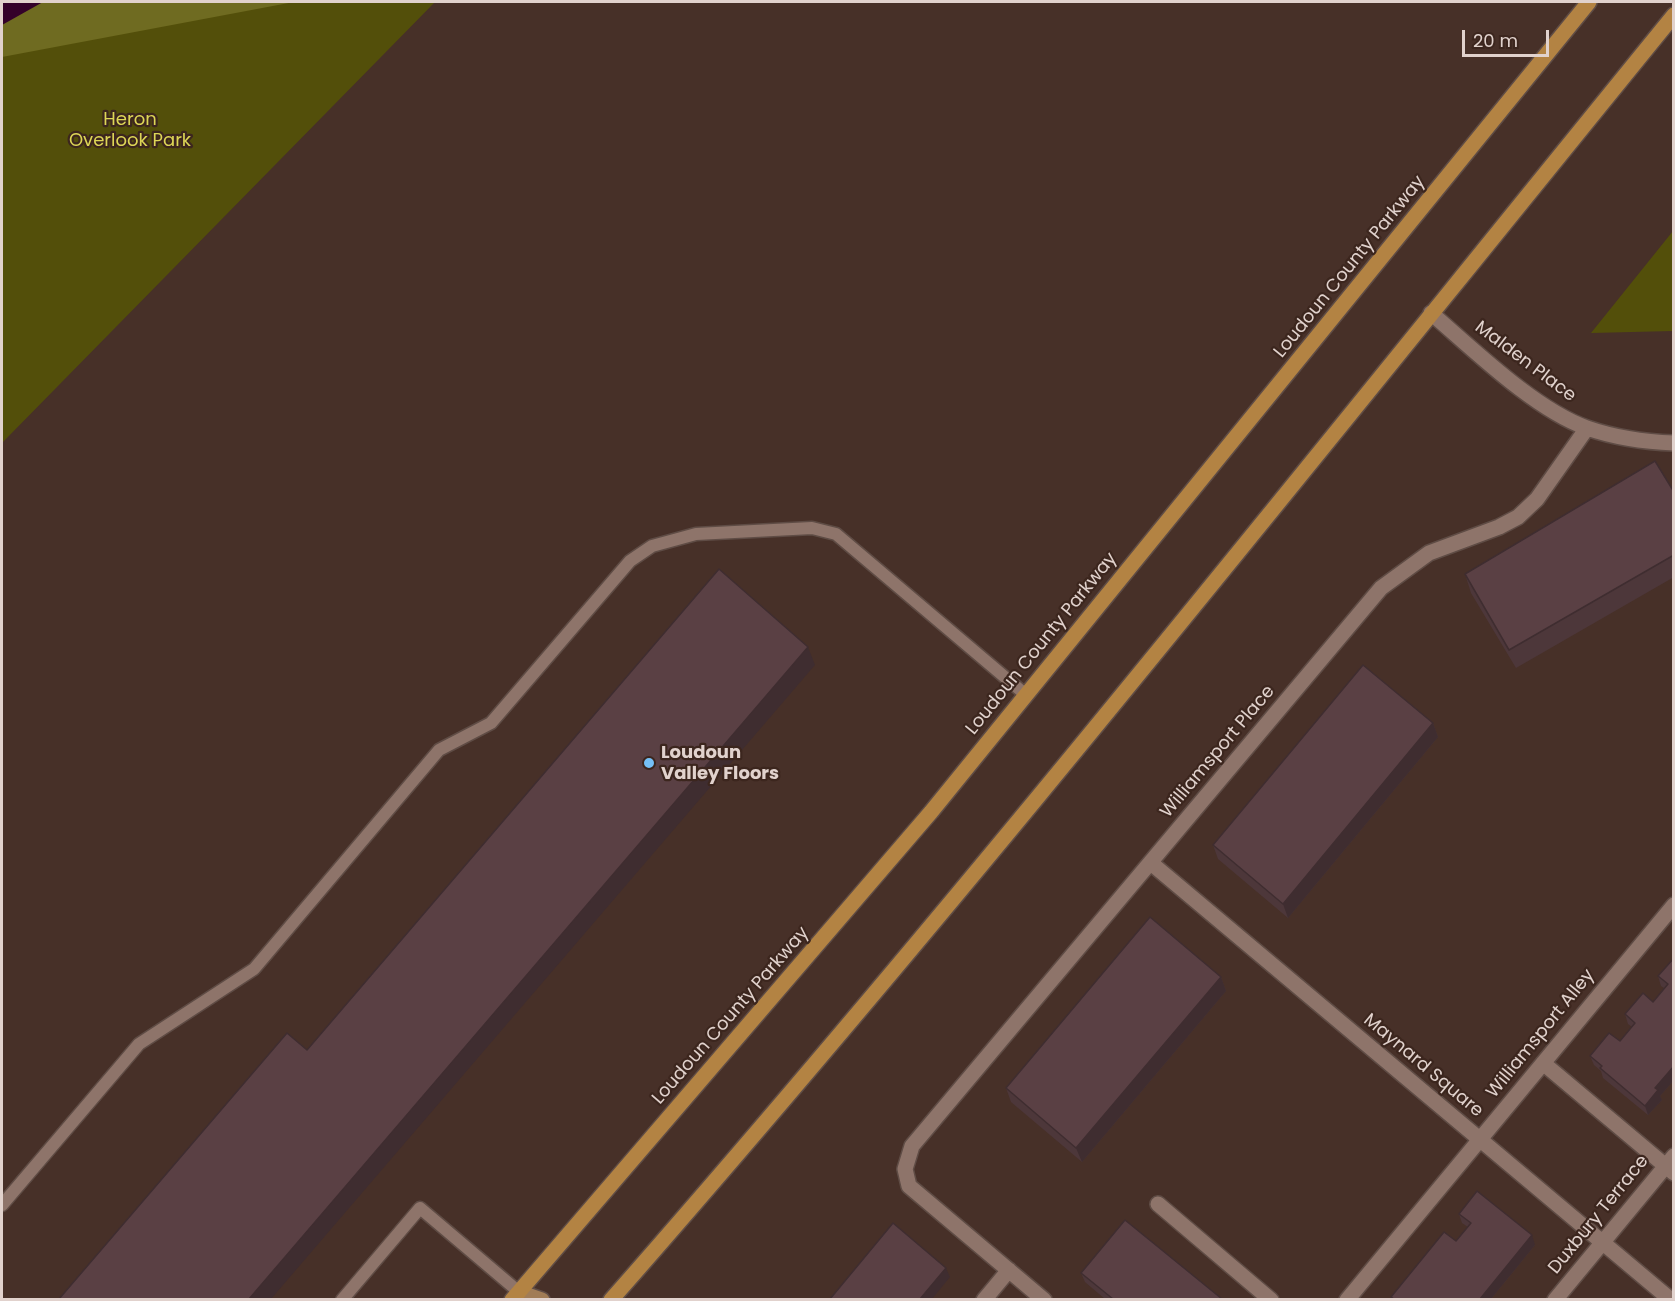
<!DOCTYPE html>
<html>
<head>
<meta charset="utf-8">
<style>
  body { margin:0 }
  #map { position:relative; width:1675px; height:1301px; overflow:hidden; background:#473028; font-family:Poppins,sans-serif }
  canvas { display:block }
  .frame { position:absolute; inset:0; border:3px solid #e1d2cd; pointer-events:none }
  .scale { position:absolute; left:1462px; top:30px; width:87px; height:27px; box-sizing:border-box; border:3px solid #e1d2cd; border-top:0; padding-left:8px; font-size:18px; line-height:21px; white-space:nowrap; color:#e1d2cd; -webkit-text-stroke:4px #3c261e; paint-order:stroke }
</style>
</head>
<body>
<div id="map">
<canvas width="1675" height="1301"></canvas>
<div class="frame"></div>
<div class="scale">20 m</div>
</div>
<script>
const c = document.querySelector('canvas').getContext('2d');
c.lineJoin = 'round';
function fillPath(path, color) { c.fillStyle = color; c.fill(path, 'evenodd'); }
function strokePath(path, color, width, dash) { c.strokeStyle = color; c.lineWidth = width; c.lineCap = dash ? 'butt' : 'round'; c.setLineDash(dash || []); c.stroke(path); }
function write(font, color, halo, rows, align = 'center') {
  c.font = font + ' Poppins,sans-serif'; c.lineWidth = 4.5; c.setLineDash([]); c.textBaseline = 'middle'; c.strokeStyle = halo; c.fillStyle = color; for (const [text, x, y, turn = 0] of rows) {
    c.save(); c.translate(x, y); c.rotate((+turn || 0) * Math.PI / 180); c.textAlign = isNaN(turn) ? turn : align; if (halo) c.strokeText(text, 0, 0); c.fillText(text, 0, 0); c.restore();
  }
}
fillPath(new Path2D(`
  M2,2H435L2,443Z
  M1673,231V331L1591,333Z`), '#534f0a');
fillPath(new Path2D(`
  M2,2H294L2,57Z`), '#6f6b21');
fillPath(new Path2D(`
  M2,2H43L2,25Z`), '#34012a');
const lane = new Path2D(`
  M2,1205L139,1044L254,969L439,750L491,723L630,561L652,546L696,534L812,528L836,534L1026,695
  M342,1300L420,1208L519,1292`);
const street = new Path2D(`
  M1431,313C1473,349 1534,409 1587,428C1613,437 1646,442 1674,443
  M1151,863L1671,1300
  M1543,1063L1674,1173
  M1158,1204L1271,1300
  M984,1300L1009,1270
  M1044,1300L909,1186L905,1169L912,1146L1381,588L1429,553L1499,527L1518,517L1537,499L1587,428
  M1347,1300L1674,905
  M1555,1300L1674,1156`);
const secondary = new Path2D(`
  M519,1292L542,1300`);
const primary = new Path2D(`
  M512,1300L931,812L1589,2
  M611,1300C978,882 1323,446 1674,15`);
strokePath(lane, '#5f4c45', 15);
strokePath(street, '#5f4c45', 18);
strokePath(secondary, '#5f4c45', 18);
strokePath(primary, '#5f4c45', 18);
strokePath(lane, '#8e746a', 12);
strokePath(street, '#8e746a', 15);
strokePath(secondary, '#a17c56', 15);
strokePath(primary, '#b38343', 15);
fillPath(new Path2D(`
  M1674,492V577L1516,668L1471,593L1465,574Z
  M1433,723L1438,737L1288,918L1218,859L1213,845Z
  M1674,958V1080L1660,1096L1662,1100L1648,1115L1603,1078L1601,1071L1594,1065L1590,1056L1620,1041L1632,1027L1628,1024L1625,1014L1653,1002L1664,988L1661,986L1658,976Z
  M1221,977L1226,991L1082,1162L1011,1102L1006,1088Z
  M1459,1214L1535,1245L1491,1299H1392L1391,1297L1456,1241L1468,1227L1462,1223Z
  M1081,1273L1222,1299H1105L1085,1282Z`), '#4d373a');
fillPath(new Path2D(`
  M808,647L815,665L271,1299H249Z
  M1433,723L1438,737L1288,918L1283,904Z
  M1221,977L1226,991L1082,1162L1076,1148Z
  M1674,1066V1080L1660,1096L1662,1100L1648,1115L1645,1106L1655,1088Z
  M1532,1235L1535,1245L1491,1299H1480Z
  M946,1268L950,1277L932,1299H920Z`), '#3f2d30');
const building = new Path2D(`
  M1655,461L1674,492V555L1509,650L1465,574Z
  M719,569L808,647L249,1299H59L287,1033L307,1050Z
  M1363,665L1433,723L1283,904L1213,845Z
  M1150,917L1221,977L1076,1148L1006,1088Z
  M1674,958V1066L1655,1088L1658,1090L1645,1106L1600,1068L1602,1066L1590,1056L1609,1033L1620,1041L1635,1023L1625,1014L1643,993L1653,1002L1668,984L1658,976Z
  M1477,1191L1532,1235L1480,1299H1394L1391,1297L1444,1232L1456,1241L1471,1223L1459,1214Z
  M1125,1220L1222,1299H1113L1081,1273Z
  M893,1223L946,1268L920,1299H830Z`);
fillPath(building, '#5a4044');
strokePath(building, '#3f2d30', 1.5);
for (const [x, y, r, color] of [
  [649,763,6,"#75c0f6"]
]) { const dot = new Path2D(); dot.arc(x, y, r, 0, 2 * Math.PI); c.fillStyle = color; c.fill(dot); strokePath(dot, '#3c261e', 2); }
write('18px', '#ddd656', '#3c261e', [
  ["Heron",130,120],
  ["Overlook Park",130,141]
]);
write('18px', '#e1d2cd', '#3c261e', [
  ["Loudoun County Parkway",1350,267,-51],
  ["Malden Place",1525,362,37],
  ["Loudoun County Parkway",1042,644,-51],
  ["Williamsport Place",1218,752,-50],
  ["Loudoun County Parkway",731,1016,-49],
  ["Williamsport Alley",1541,1034,-51],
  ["Maynard Square",1423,1066,40],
  ["Duxbury Terrace",1599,1215,-51]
]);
write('bold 18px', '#e1d2cd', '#3c261e', [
  ["Loudoun",661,753],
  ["Valley Floors",661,774]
], 'left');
</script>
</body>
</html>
